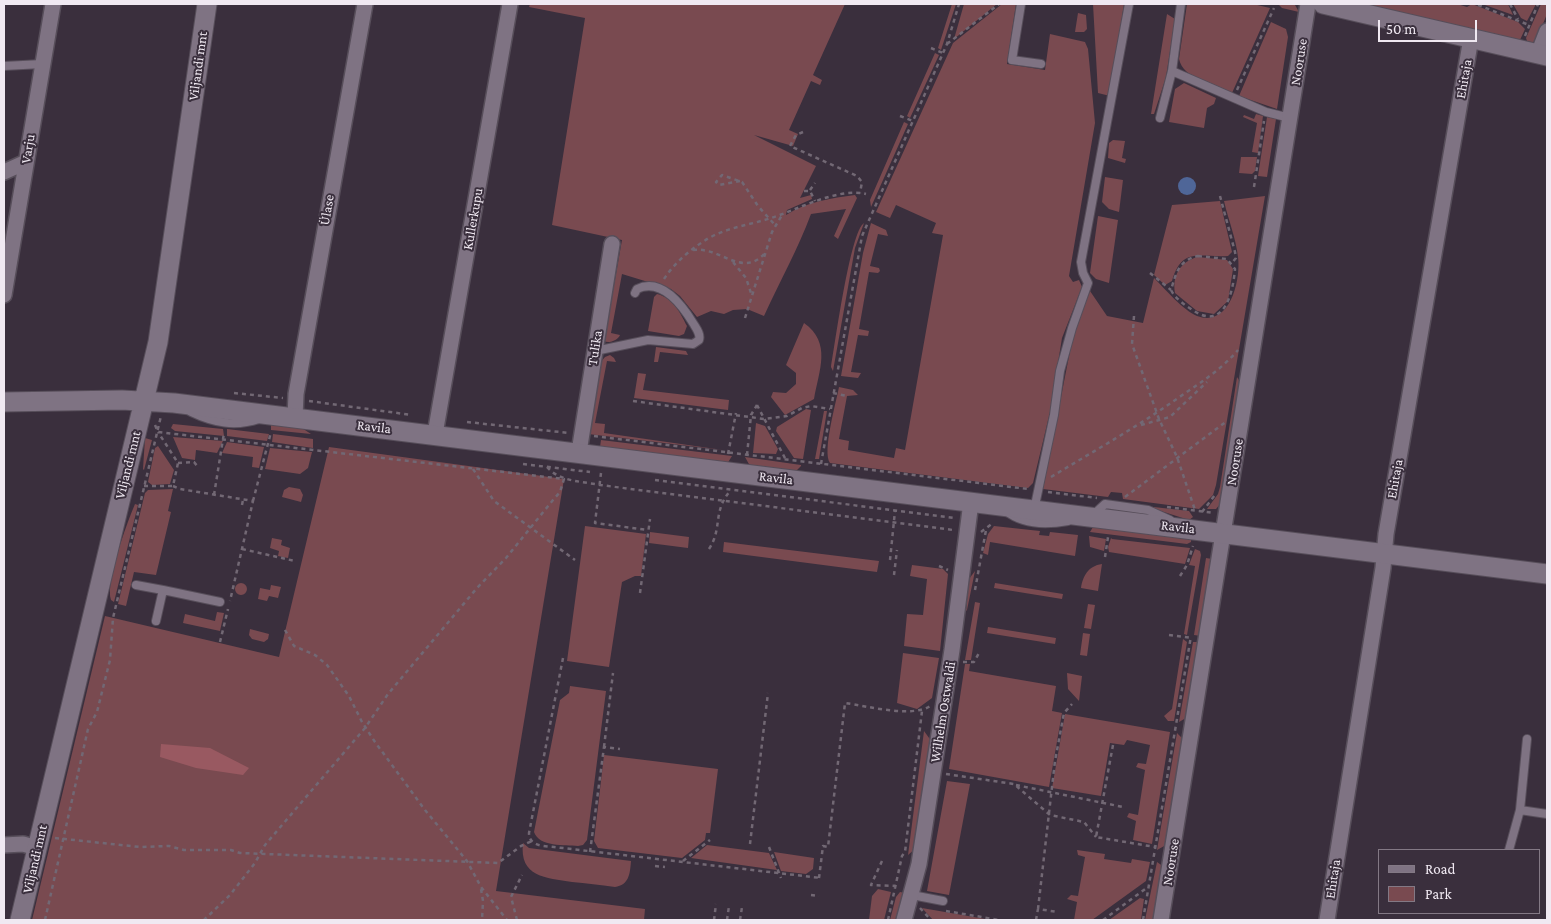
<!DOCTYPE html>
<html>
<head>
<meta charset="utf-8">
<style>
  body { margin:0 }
  #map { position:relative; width:1551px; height:924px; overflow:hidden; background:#3a2f3d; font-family:"Crimson Pro",serif }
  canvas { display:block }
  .frame { position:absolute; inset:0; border:5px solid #f0e9f2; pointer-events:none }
  .legend { position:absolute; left:1378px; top:849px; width:162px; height:65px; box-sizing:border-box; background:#3a2f3d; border:1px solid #837985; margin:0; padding:6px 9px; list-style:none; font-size:15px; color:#f0e9f2 }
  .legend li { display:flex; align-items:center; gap:10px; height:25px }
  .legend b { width:25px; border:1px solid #837985 }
  .scale { position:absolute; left:1378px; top:20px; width:99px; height:22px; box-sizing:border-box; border:2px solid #f0e9f2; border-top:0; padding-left:6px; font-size:15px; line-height:18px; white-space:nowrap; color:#f0e9f2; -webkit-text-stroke:4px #3a2f3d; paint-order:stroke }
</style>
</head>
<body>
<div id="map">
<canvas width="1551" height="924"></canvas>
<div class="frame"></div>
<ul class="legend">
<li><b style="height:6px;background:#7f7383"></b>Road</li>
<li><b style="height:14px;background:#794a50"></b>Park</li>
</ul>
<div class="scale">50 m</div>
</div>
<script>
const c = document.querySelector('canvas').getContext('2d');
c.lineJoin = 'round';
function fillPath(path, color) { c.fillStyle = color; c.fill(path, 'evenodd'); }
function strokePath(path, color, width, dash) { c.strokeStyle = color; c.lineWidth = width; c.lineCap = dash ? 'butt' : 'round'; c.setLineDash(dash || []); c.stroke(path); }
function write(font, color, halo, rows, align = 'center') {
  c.font = font + ' "Crimson Pro",serif'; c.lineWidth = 4; c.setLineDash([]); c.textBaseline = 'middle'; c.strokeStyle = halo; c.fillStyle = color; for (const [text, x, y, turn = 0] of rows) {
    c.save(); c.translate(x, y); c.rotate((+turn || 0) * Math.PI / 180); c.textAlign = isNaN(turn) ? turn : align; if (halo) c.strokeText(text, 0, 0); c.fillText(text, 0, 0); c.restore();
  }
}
fillPath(new Path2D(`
  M530,4H845L813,75L822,80L820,85L811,81L789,130L798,134L793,146L754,135L816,166L800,198L811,195L812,199L787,210L786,215C806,202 832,198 855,195L857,198L838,239L834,236L846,209L811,214C798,249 780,281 764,316L747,309L733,310L724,314L711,311L697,317L680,296L671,289L622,274L611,333L620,335C618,340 609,344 604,341L622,240L552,225L585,18L529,7Z
  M952,4H956L941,50L938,48Z
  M964,4H997L954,39Z
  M1002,4H1016L1007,64L1045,70L1050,34L1085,42L1088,49L1095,123L1069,276L1073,282L1079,280L1082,287L1062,338L1050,412L1033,483L1028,488L830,463C822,452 836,403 839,387L853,390L858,395L847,396L839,439L849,441L848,450L894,458L896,448L905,450L943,235L932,233L936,223L896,205L890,218L876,212L953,43Z
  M1093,4H1124L1110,96L1098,93Z
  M1187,4H1253L1270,8L1232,93C1216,86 1183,79 1179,59Z
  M1278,4L1295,5L1299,12L1282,8Z
  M1365,4H1457L1467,7L1472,4L1518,22L1525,29L1520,40Z
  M1487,4H1508L1513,15L1485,5Z
  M1513,4H1536L1527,21L1521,18Z
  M1541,4H1547V14L1536,41L1534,43L1527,41L1526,38Z
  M1078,13L1086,15L1087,29L1084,32H1075Z
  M1167,14L1175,19L1166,77L1154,114H1151Z
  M1271,22L1286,29L1288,37L1277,109L1239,96Z
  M935,53L939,55L910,118L907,116Z
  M1184,83L1216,98L1214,104L1207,108L1204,128L1169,122L1175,89Z
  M1256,114L1263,116L1258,153L1252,152L1257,123L1243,117L1244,115L1254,119Z
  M1267,117L1276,119L1267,177L1258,176Z
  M904,122L908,124L871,207L870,200Z
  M1113,140L1125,141L1122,158L1126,159L1125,163L1108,158L1109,143Z
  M1241,157H1257L1255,171L1252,174L1239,173Z
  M1105,177L1123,180L1119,212L1109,209L1102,202Z
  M1265,196L1216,485L1213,495L1199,509L1123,499L1122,493L1111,492L1108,497L1043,489L1071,346L1079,318L1090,291L1107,316L1143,323L1154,278C1164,288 1184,311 1197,316C1230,328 1241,280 1238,257C1236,238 1228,219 1224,201Z
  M1220,201L1232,252L1228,256C1200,258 1182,246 1172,281L1165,285L1154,275L1172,205Z
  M1098,216L1118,220L1109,283L1096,279L1090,273Z
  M864,223L855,248L833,371L831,367C835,345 850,232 864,223Z
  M871,223L886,230L888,236L878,234L870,266L879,268L880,271L878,273L869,272L859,329L869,331L868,336L858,335L851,372L861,373L858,378L841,376L863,253Z
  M1198,257L1227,260L1233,269L1228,301L1214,314L1197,311L1175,293C1172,275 1181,261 1198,257Z
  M657,294C673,298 680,312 687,326L684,334L679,336L648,331L654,297Z
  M804,323C832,343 819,370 814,399L785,415L771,397L773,392L786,393L796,384V373L786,365Z
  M656,347L686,351L688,355L660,352L658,362H654Z
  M610,355L614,358L616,362L607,361L595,423L605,424L604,433L723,450L588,434L600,363L605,357Z
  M638,373L646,374L643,390L729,400L728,410L634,398Z
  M1237,377L1240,382L1222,491V502L1216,509H1207L1218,494L1220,487Z
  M806,409L811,410L803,459L794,458L776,431L777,427Z
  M824,411H827L819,459H815Z
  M756,423L765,426L778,449L776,454L753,453Z
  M173,424L223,429L224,436L175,431L171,428Z
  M271,424L302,428L311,434L271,430Z
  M227,429L269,434L267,441L227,436Z
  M273,434L313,439V448L272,442Z
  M173,437L223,441L217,453L196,450L195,460L182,458Z
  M145,438L152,440L144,470L143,469Z
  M601,440L732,456L727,464L600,447Z
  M227,442L264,447L259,468L252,467L253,457L222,453Z
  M158,446L174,470L170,484L152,485L148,482L155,448Z
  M329,447L564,479L496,891L645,909L644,920H32L105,616L279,657Z
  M270,448L312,452L308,468L300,474L265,469Z
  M745,457L801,465V466L796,471L750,466Z
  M289,487L300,489L303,495L301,502L282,497L284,490Z
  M173,489L168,511L171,512L156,575L134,572L126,606L118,604L145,493L148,490Z
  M135,504L138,505L114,602L111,600C105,582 127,523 135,504Z
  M1145,506L1189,511L1193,517L1189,520Z
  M585,526L646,534L641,576H635L622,582L609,667L567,661Z
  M994,526L1040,531L1039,535L1049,536L1050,532L1078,535L1075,556L990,542L988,555L983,553L988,534Z
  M1093,527L1191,538V542L1187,544L1090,532Z
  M650,532L689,537L688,548L649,543Z
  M1089,536L1106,539L1104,551L1090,547Z
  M272,538L282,540L281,545L290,548L288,558L278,556L279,551L270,548Z
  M1111,538L1112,539L1190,548L1185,564L1109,552L1108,547Z
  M724,542L879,561L877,572L723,552Z
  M1195,549L1200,551L1201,555L1187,635L1184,634L1195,566L1189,565Z
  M1206,558L1212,559L1201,636L1194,635Z
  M1102,564L1098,591L1081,588C1083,576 1088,566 1102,564Z
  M912,565L943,569L948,574L940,651L904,646L907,614L923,615L927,579L910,576Z
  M975,571L967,610L966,611L969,579Z
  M995,583L1063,594L1062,599L994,588Z
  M235 589a6 6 0 1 1 12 0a6 6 0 1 1-12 0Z
  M271,585L281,587L278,598L269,596L267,601L258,599L260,588L270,590Z
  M975,602L980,603L971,660H965Z
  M1088,604L1095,605L1091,629L1084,628Z
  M217,612L224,613L220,631L183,623L185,614L215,621Z
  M988,627L1056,638L1055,644L987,633Z
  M250,629L269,634L268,639L264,642L252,639L249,635Z
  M1083,633L1090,634L1087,656L1080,655Z
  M1183,639L1187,642L1174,721H1168L1164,716L1172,709Z
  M1193,642H1199L1186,718L1179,722Z
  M903,653L939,658L932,698L917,709L897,703Z
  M965,664H970L969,671L1056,686L1052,711L1062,713L1049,787L949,769Z
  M1067,673L1082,676L1079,701L1068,689Z
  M570,686L606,691L587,840L583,845L578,846C565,845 539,847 534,832L560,700L569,693Z
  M1065,714L1170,732L1152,844L1133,840L1136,821L1127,817L1129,813L1138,815L1145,770L1136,767L1138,763L1146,764L1150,745L1127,740L1124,745L1110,743L1101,796L1052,788Z
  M924,731L932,742L915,849L908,855Z
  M1177,733L1183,739L1166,845L1157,850Z
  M604,755L718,769L710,833H706L705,840L682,858L598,848L594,841Z
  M947,781L970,784L949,895L927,891Z
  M523,843L529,848L631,861C630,874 629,885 615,887C600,885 586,883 572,882C546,878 519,877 523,843Z
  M707,845L769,853L777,870L691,858Z
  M1077,850L1105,854L1104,859L1131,863L1132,859L1150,862L1146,881L1092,920H1074L1077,902L1067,899L1071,895L1078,896L1085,857L1078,855Z
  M774,852L814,858L813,869L806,874L781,871Z
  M1157,862L1164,867L1156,920H1145Z
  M878,889L891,892L884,920H869L872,896Z
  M900,892L905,893L896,920H890L896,897Z
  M1140,898L1144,899L1141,920H1109Z
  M922,908L991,920H933Z`), '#794a50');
fillPath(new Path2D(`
  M161,744L210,748L249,768L243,775L196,768L160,757Z`), '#995961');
fillPath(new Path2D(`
  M1178 186a9 9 0 1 1 18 0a9 9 0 1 1-18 0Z`), '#4f6698');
const service = new Path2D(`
  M1021,4L1012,60L1041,64
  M4,66L42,64
  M1172,71L1266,112L1290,118
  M1160,118L1172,71L1181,4
  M595,351L648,340L693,344L699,340C701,334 696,328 693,323C682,305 662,277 637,289L635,293
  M191,412C214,423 235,427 259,419
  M1034,510L1054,415L1060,371L1072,328L1088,283L1083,273L1081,262L1129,4
  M1006,511C1023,525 1046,525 1068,521
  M1093,515L1105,504L1148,510L1170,520
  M136,585L163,590
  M156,621L163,590L220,602
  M1520,810L1547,814
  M1509,850L1520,810L1527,739
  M912,895L943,901`);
const minor = new Path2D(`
  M1538,54L1547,31
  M4,172L26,162
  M4,295L53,4
  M295,417L296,394L365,4
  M435,434L510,4
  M579,452L612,244
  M4,845L23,844L37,848
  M904,920L919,864L952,650L971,502
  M1161,920L1308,4
  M1327,920L1383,568L1386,534L1471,38`);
const tertiary = new Path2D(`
  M1323,4L1547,56
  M4,402L122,400L174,403L1547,574
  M20,920L158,342L207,4`);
strokePath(service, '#574e5a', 10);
strokePath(minor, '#574e5a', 18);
strokePath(tertiary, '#574e5a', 21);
strokePath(new Path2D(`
  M1510,4L1518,19
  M1478,5L1529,25
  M1525,36L1538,4
  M947,44L999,4
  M931,48L943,53
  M1237,90L1274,8
  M900,116L913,121
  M803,132L796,135L790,146L857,176L862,182L860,193
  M740,181L719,185L716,182L722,175L742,182L758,206L775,225
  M1254,187L1264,121
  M810,190L815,183
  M804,191H810L815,201
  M1220,196L1235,252L1236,258L1232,263
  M693,250C719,246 742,278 764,254
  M1198,256L1227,259L1235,269C1233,293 1224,333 1191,309C1183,304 1175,298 1171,290C1176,273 1179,260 1198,256Z
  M733,262L746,278L751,293
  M1150,273L1171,290
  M664,279C675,262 692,248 709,238C729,227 750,225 771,218C797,210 838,187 866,194
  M1134,316L1132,344L1159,419L1177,457L1195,510
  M745,318L772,232L782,215
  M234,393L283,398
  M833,393L847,396
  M309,401L412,415
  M633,401L764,419L787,416L802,408L811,406L830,409
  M757,405L786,460
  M467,422L569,433
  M155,425L158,432L564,479L560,492L553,500L506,558L477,588L388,694L365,728L265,845L255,863L230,895L204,920
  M1141,425L1170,417L1207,382
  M594,436L1028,489
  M728,454L736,413
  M747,455L751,415L757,405
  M178,463L194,462L198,467
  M523,464L590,472
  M821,464L862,236L947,44L959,4
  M547,467C560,482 581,481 600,485L953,530
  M473,469L494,501L575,560
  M601,473L595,523L648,530
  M1051,477C1094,451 1137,427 1178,398C1200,383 1221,370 1238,350
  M655,480L955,518
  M144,486H173L178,463L158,432
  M173,486L180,489L253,501L230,601
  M1048,492L1097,498
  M214,495L224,433
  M1125,497L1227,421
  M253,501L271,432
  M242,505L243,500
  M1167,507L1214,513
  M1202,512L1215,495
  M981,532L993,523
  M242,549L295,561
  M709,549C723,528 712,511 731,490
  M1105,557L1108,537
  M890,560L895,511
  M939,566L948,570
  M894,575L897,550
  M1180,576L1187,565L1193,546
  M975,590L986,530
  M640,593L650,519
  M285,630L294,646L315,655L327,665L349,696L362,722L375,742L425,810L467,861L481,887L507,920
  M1169,635L1192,638
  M220,642L228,609
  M563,658L529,833C529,846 543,846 554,847L821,878
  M963,662H974L979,653
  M1113,745L1096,837L1155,847
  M604,747L613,673
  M946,774L1014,784L1050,815L1084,822L1096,837
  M1016,785L1123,807
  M55,838L140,847L169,846L184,850H231L240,853L498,863L521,846L532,841
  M750,844L768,693
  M769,847L781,878
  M590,852L604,747L620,749
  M683,861L710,840
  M882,861L871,885L896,886
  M655,866L665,867
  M819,878L823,846L828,847L845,703C866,706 913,718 930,706
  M481,889L483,901L482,920
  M811,895L819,896
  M920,908L931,920
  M1038,909L1055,761L1064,713L1072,704
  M946,911L999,920
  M45,920L88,729L97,712L110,660L113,618L161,416
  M517,920L511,897L522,875
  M714,920L716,904
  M727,920L729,906
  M740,920L742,907
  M888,920L902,856L905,852L922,711
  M1036,920L1038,909L1058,912
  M1103,920L1148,887
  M1143,920L1191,636`), '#726874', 2.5, [4, 4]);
strokePath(service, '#7f7383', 8);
strokePath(minor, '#7f7383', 15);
strokePath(tertiary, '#7f7383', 19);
write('14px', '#f0e9f2', '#3a2f3d', [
  ["Nooruse",1299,62,-81],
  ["Viljandi mnt",198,66,-82],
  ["Ehitaja",1464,79,-80],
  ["Varju",28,149,-81],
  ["Ülase",327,210,-80],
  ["Kullerkupu",473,219,-80],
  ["Tulika",595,348,-81],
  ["Ravila",374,427,7],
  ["Nooruse",1235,462,-81],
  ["Viljandi mnt",128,465,-76],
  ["Ravila",776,478,7],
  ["Ehitaja",1395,479,-80],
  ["Ravila",1178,527,7],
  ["Wilhelm Ostwaldi",943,712,-81],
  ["Viljandi mnt",35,859,-77],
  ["Nooruse",1171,862,-81],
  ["Ehitaja",1333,879,-81]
]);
</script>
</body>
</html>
